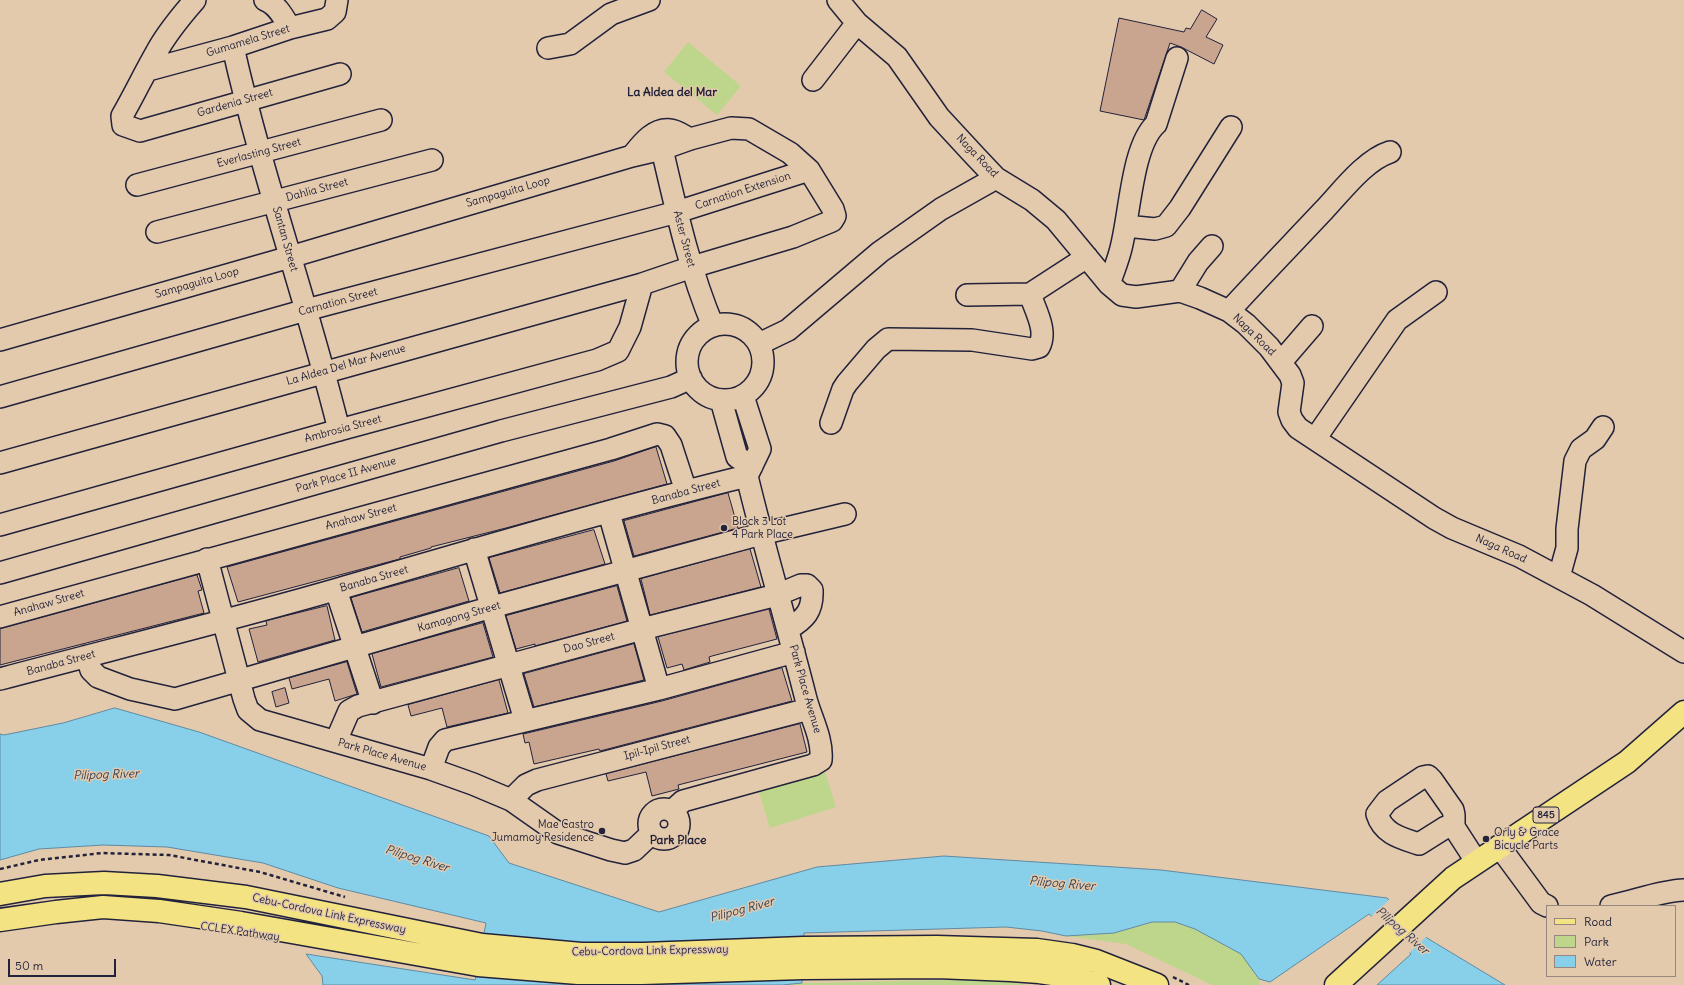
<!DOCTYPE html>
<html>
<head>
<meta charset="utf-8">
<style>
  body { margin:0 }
  #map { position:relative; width:1684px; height:985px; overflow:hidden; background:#e4caac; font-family:Delius,sans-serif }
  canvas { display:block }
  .legend { position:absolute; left:1546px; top:905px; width:130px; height:72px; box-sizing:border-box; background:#e4caac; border:1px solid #96877f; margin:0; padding:5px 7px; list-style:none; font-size:12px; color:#22223b }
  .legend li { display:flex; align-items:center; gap:8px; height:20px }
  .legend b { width:20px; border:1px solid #96877f }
  .scale { position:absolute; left:8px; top:959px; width:108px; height:18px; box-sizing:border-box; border:2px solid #22223b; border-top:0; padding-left:5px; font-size:12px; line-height:14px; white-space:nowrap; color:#22223b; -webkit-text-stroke:3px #e4caac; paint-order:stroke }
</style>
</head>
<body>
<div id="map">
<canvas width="1684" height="985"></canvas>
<ul class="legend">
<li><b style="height:5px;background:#f4e382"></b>Road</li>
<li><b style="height:11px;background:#bed68c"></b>Park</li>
<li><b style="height:11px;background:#88cfe9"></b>Water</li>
</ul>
<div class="scale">50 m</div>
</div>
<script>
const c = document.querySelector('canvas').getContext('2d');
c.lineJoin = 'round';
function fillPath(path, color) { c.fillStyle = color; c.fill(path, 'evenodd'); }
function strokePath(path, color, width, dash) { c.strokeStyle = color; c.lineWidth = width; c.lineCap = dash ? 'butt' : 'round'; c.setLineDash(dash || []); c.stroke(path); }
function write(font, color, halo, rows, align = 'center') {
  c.font = font + ' Delius,sans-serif'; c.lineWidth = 3; c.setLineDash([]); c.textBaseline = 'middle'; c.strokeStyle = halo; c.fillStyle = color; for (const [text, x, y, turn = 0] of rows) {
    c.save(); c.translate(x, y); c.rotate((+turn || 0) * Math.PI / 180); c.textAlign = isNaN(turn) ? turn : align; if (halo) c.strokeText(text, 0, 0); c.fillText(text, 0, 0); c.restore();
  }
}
fillPath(new Path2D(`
  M688,42L741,86L717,115L664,72Z
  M825,772L836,807L770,828L759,792Z
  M1152,922H1175L1195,929L1242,954L1259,979V985H1212L1126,944L1066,936L1114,933Z
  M992,979L1028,985H782L802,983Z`), '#bed68c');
const water = new Path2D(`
  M115,708L199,732L489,836L509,863L659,912L817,867L944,856L1161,870L1387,898L1427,938L1505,985H1377L1411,954L1369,914L1270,982L1259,979L1241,954L1195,929L1175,922H1152L1114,933L1066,936L1042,931L1006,927L804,933L802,983L782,985H323L322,976L306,954L475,980L486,923L338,888L263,863L167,847L103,845L39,849L0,860V734L4,735L63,723Z`);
fillPath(water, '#88cfe9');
strokePath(water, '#5f8aa3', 1);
fillPath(new Path2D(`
  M1390,899L1427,936L1408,954L1371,917Z`), '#e4caac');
const building = new Path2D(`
  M1202,10L1217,19L1206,37L1223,45L1214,64L1181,47L1170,43L1144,120L1100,111L1119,18L1184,32L1186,28L1190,29Z
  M656,447L667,484L506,528L431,547V548L400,557V559L392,561L238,602L227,567L614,461Z
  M728,493L738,528L634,556L624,521Z
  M594,530L605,564L500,593L489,558Z
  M750,549L761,587L650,615L641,579Z
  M459,568L469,601L362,632L351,598Z
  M197,575L202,590L198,591L204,613L0,665V629Z
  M617,586L627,621L535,646V644L516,649L506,616Z
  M327,606L335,640L258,662L249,629L267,625L266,621Z
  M769,609L777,639L712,656L709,657L710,662L684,670L682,664L667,668L658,637Z
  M483,623L493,657L381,687L372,654Z
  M634,644L644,680L534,707L524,674Z
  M347,662L357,694L335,701L329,679L292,689L289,678Z
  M782,668L792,701L600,751L599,749L534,764L529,742L525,743L523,734L662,701Z
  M499,680L508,713L447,727L442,708L411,716L408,705Z
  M285,688L289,703L276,707L272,692Z
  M800,724L807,752L678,785L679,789L652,796L646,772L608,781L606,774Z`);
fillPath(building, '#c9a48e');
strokePath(building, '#22223b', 1);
const minor = new Path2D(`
  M195,0C181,16 166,34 156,53C144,74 134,95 122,116L123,125L140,131L340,74
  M265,0C277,4 284,18 290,28
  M838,0L857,23L897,57L939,117L976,157L996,178L1032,200L1056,220L1109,284L1122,295L1136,297L1180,291L1200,298L1229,311L1246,324L1269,347L1290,375L1293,383L1289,412L1292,420L1298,428L1434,518L1452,528L1519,556L1592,595L1684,652
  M233,47C262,176 307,301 339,430
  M548,48L570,44L611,14L649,0
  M148,70L233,47L290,28L327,19L335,12L337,0
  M813,80L857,23
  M662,149C676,209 689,269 713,326
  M632,156C641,145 653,128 670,130C676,130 684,136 690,139
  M137,185L381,120
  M1126,226L1155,229L1166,226L1180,208L1231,127
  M157,232L432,160
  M1109,284C1113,273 1117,263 1120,252C1130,218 1131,147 1156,124L1177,58
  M1180,291L1198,262L1212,246
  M967,295L1030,294L1087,257
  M1229,311C1260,277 1292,244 1324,210C1342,191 1365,160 1390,152
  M687 362a38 38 0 1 1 76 0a38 38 0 1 1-76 0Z
  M0,340L290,257L632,156L662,149L690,139L731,128L749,129L790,153L809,170L833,209L835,216L832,221L793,237L692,267L642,284L0,463
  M759,344L788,330L880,252L941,209L996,178
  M1281,362L1312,326
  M0,397L306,310L677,212L809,170
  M721,400L737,457L752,466
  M831,423L843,389L847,383L876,349L888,339L972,340L1032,349L1039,347C1048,331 1035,310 1030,294
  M1315,439L1397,320L1436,292
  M609,513L659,689
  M0,525L339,430L597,360L618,351L630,327L642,284
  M474,549L525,720
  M207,559L244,699L248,710L260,720L431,769L473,784L511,800L558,833L611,850L625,853L634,850L652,833
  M0,573L501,431L671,387L691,378
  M1559,577L1567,548V529L1575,461L1581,449L1595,439L1603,427
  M336,590L373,703
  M0,617L611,449L657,434L665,436L671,445L686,491
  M87,656L91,670L98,677L130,689L175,699L492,607L761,534L845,514
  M0,679C113,649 227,621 338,589C474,550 610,509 747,476
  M336,741L349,711L358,706L642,629L777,595L801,585H807L812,590C813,611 805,619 788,629
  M431,769L439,747L445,740L659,689L794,652
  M511,800L526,785L537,780L809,709
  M649 824a15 15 0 1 1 30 0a15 15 0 1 1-30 0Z
  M672,811L683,801L813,765L821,760C823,739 811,718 806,699C787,624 765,551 747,476L760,449L743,396
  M1454,827V815L1453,810L1432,780L1428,776L1423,777L1387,801L1377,814C1383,834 1401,838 1419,844L1446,827H1454L1476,861
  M1499,846L1541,903L1547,906
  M1611,906C1636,901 1659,891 1684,890`);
const major = new Path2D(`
  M1336,985L1453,878L1627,762L1684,712`);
const highway = new Path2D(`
  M0,894L45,886L104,883L157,886L246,897L482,945L581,954H644L803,948L937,947L1037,950L1072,955L1096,961L1157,985
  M0,920L56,912L103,907L159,911L241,923L478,965L578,973H642L803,968L937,967L1011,970L1039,972L1072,977L1099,985`);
strokePath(minor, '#22223b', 24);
strokePath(major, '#22223b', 25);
strokePath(highway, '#22223b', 25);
strokePath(new Path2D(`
  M0,869L39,860L102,853L169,855L260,872L345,897
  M1173,977L1189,985`), '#22223b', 2.5, [4, 3]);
strokePath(minor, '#e4caac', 21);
strokePath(major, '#f4e382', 22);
strokePath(highway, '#f4e382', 22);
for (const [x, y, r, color] of [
  [724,528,4,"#22223b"],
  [602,831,4,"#22223b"],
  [1486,839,4,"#22223b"]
]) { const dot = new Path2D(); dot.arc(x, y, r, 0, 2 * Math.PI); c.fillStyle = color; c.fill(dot); strokePath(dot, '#e4caac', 1.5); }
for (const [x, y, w] of [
  [1546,815,26]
]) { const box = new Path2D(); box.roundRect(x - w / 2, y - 8, w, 16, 3); c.fillStyle = '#e4caac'; c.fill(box); strokePath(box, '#22223b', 1); }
write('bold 10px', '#22223b', null, [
  ["845",1546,815]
]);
write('11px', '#22223b', '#e4caac', [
  ["Gumamela Street",248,41,-17],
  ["Gardenia Street",235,103,-16],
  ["Everlasting Street",259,153,-15],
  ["Naga Road",977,156,46],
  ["Dahlia Street",317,190,-15],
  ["Carnation Extension",743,191,-18],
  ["Sampaguita Loop",508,192,-16],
  ["Santan Street",285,239,74],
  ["Aster Street",684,239,75],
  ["Sampaguita Loop",197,283,-16],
  ["Carnation Street",338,302,-15],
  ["Naga Road",1254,335,44],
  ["La Aldea Del Mar Avenue",346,365,-16],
  ["Ambrosia Street",343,429,-15],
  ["Park Place II Avenue",346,475,-16],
  ["Banaba Street",686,492,-15],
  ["Anahaw Street",361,517,-15],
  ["Naga Road",1501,549,24],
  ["Banaba Street",374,579,-16],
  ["Anahaw Street",49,603,-16],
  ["Kamagong Street",459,617,-16],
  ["Dao Street",589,643,-15],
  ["Banaba Street",61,663,-15],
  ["Park Place Avenue",805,689,74],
  ["Ipil-Ipil Street",657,748,-15],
  ["Park Place Avenue",382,755,16],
  ["Cebu-Cordova Link Expressway",329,914,12],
  ["CCLEX Pathway",240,932,8],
  ["Cebu-Cordova Link Expressway",650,951,-1]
]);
write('11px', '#22223b', '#e4caac', [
  ["Block 3 Lot",732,522],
  ["4 Park Place",732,535],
  ["Mae Castro",594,825,"right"],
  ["Jumamoy Residence",594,838,"right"],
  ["Orly & Grace",1494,833],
  ["Bicycle Parts",1494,846]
], 'left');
write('bold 12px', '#22223b', '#e4caac', [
  ["La Aldea del Mar",672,93],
  ["Park Place",678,841]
]);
write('italic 12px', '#313c55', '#e4caac', [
  ["Pilipog River",106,775,-2],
  ["Pilipog River",417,859,17],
  ["Pilipog River",1062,884,5],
  ["Pilipog River",742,910,-15],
  ["Pilipog River",1402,931,41]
]);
</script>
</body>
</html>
